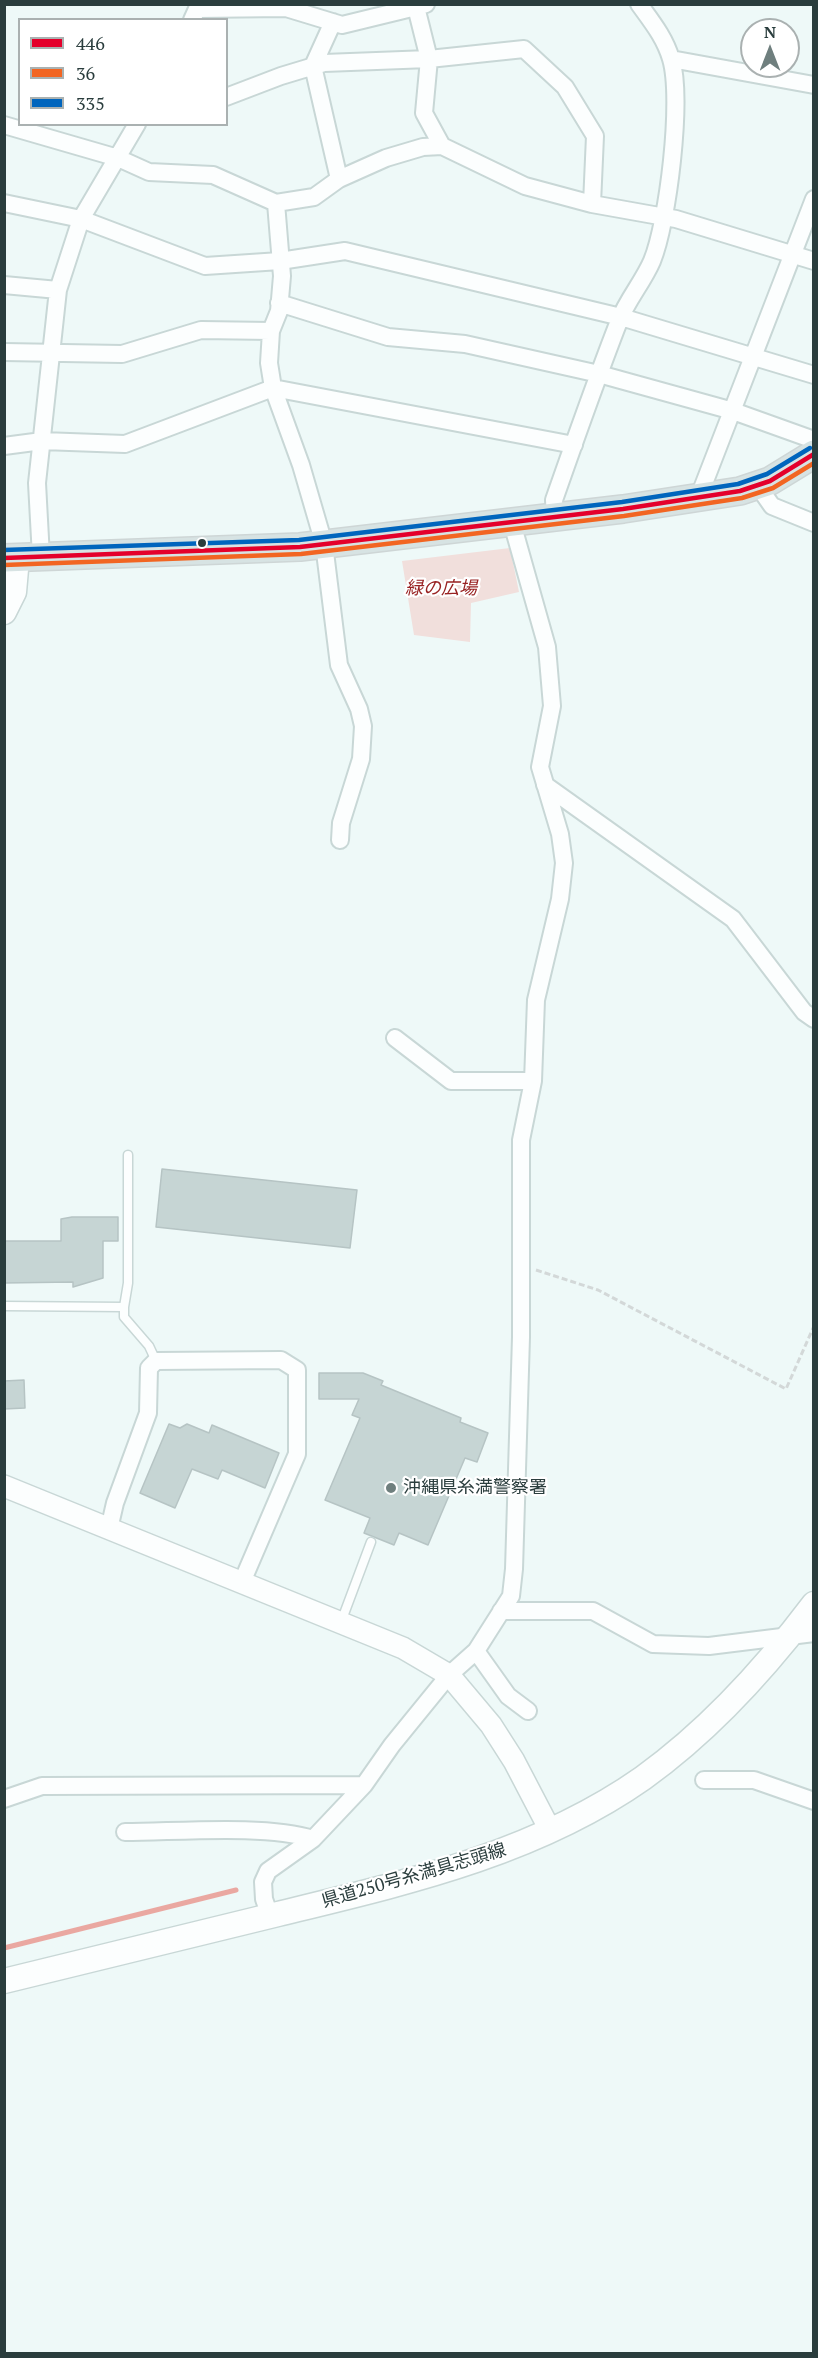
<!DOCTYPE html>
<html>
<head>
<meta charset="utf-8">
<style>
  body { margin:0 }
  #map { position:relative; width:818px; height:2358px; overflow:hidden; background:#eef9f8; font-family:"PT Serif",serif }
  canvas { display:block }
  .frame { position:absolute; inset:0; border:6px solid #2a3d3d; pointer-events:none }
  .legend { position:absolute; left:18px; top:18px; width:210px; height:108px; box-sizing:border-box; background:#fff; border:2px solid #aab1b1; margin:0; padding:8px 10px; list-style:none; font-size:18px; color:#2a3d3d }
  .legend li { display:flex; align-items:center; gap:12px; height:30px }
  .legend b { width:30px; border:2px solid #aab1b1 }
  .north { position:absolute; left:740px; top:18px; width:60px; height:60px; box-sizing:border-box; background:#fff; border:2px solid #aab1b1; border-radius:50%; rotate:0deg; font-size:16px; font-weight:700; line-height:24px; text-align:center; color:#2a3d3d }
  .north::after { content:''; display:block; margin:auto; width:21px; height:27px; background:#6f7f7e; clip-path:polygon(50% 0,100% 100%,50% 72%,0 100%) }
</style>
</head>
<body>
<div id="map">
<canvas width="818" height="2358"></canvas>
<div class="frame"></div>
<ul class="legend">
<li><b style="height:8px;background:#e4002b"></b>446</li>
<li><b style="height:8px;background:#f26522"></b>36</li>
<li><b style="height:8px;background:#0065bd"></b>335</li>
</ul>
<div class="north">N</div>
</div>
<script>
const c = document.querySelector('canvas').getContext('2d');
c.lineJoin = 'round';
function fillPath(path, color) { c.fillStyle = color; c.fill(path, 'evenodd'); }
function strokePath(path, color, width, dash) { c.strokeStyle = color; c.lineWidth = width; c.lineCap = dash ? 'butt' : 'round'; c.setLineDash(dash || []); c.stroke(path); }
function write(font, color, halo, rows, align = 'center') {
  c.font = font + ' "PT Serif","Noto Sans JP",serif'; c.lineWidth = 4.5; c.setLineDash([]); c.textBaseline = 'middle'; c.strokeStyle = halo; c.fillStyle = color; for (const [text, x, y, turn = 0] of rows) {
    c.save(); c.translate(x, y); c.rotate((+turn || 0) * Math.PI / 180); c.textAlign = isNaN(turn) ? turn : align; if (halo) c.strokeText(text, 0, 0); c.fillText(text, 0, 0); c.restore();
  }
}
fillPath(new Path2D(`
  M510,548L519,592L471,603L470,642L414,635L402,561Z`), '#f1dfdc');
strokePath(new Path2D(`
  M4,1948L236,1890`), '#eaa8a1', 5);
const building = new Path2D(`
  M162,1169L357,1190L350,1248L156,1227Z
  M72,1217H118V1241H103V1278L73,1287V1282L4,1283V1241H61V1219Z
  M319,1373H363L383,1381L381,1385L461,1418L460,1422L488,1433L477,1462L465,1458L428,1545L399,1533L394,1545L364,1533L370,1518L325,1500L360,1418L352,1415L359,1399H319Z
  M24,1380L25,1408L4,1409V1381Z
  M169,1424L180,1428L187,1424L209,1433L212,1425L279,1453L265,1488L222,1470L218,1479L192,1469L175,1508L140,1493Z`);
fillPath(building, '#c6d5d4');
strokePath(building, '#b6c4c4', 1.5);
const service = new Path2D(`
  M4,1306L124,1307V1317L149,1346L156,1361
  M124,1307L128,1283V1155
  M341,1622L371,1542`);
const minor = new Path2D(`
  M192,20L197,9L286,8L342,25L416,7
  M333,22L313,66L339,179
  M671,59L814,85
  M226,97L281,76L324,63L429,59L416,7L426,4
  M4,125L118,158L149,172L213,175L276,203
  M442,146L424,113L429,59L524,49L565,87L595,136L592,204
  M4,203L81,219L205,266L280,261L345,251L621,317L814,375
  M4,285L58,290
  M279,303L388,337L465,344L599,374L733,411L814,440
  M4,352L122,354L201,330L271,331
  M4,446L42,441L125,444L273,388L574,445
  M758,486L772,506L814,523
  M698,499L814,199
  M555,518L554,500C575,440 596,380 619,321C627,300 643,282 652,261C668,222 683,99 671,59C665,38 652,22 639,4
  M41,557L37,483L58,290L81,219L137,124
  M545,785L733,919L804,1012L814,1019
  M340,840L341,823L361,759L363,726L359,709L339,665L324,544L301,465L273,388L269,363L271,331L279,311L282,276L276,203L314,197L339,179L386,158L423,147L442,146L525,186L592,204L676,219L814,261
  M395,1038L451,1081H533
  M109,1529L115,1503L148,1413L149,1368L156,1361L281,1360L297,1370V1454L242,1582
  M501,1611H593L653,1644L709,1646L814,1633
  M476,1651L508,1696L528,1711
  M704,1780H754L814,1801
  M4,1799L42,1786L364,1785
  M125,1832C176,1832 266,1824 313,1839
  M270,1916L264,1899L263,1882L268,1871L313,1839L364,1785L392,1745L449,1675L476,1651L511,1596L514,1569L521,1337V1140L533,1081L536,1000L560,899L564,863L560,834L540,767L552,706L547,647L512,523`);
const tertiary = new Path2D(`
  M4,1486L403,1648L449,1675L491,1725L514,1761L550,1830`);
const secondary = new Path2D(`
  M4,612L14,592L17,558
  M4,1981C96,1959 187,1936 278,1914C405,1883 535,1854 643,1778C710,1730 765,1669 814,1604`);
const primary = new Path2D(`
  M4,558L300,547L623,509L740,491L770,481L814,454`);
strokePath(service, '#c8d7d6', 11);
strokePath(minor, '#c8d7d6', 20);
strokePath(tertiary, '#c8d7d6', 24);
strokePath(secondary, '#c8d7d6', 27);
strokePath(primary, '#ced6d6', 30);
strokePath(new Path2D(`
  M536,1270L598,1290L786,1389L814,1326`), '#d3d8d8', 3, [6, 3]);
strokePath(service, '#fcfefe', 8);
strokePath(minor, '#fcfefe', 16);
strokePath(tertiary, '#fcfefe', 21);
strokePath(secondary, '#fcfefe', 24);
strokePath(primary, '#d7e3e3', 27);
strokePath(new Path2D(`
  M4,558L300,547L623,509L740,491L770,481L814,454`), '#e4002b', 4.5);
strokePath(new Path2D(`
  M4,565L301,554L624,516L742,498L773,488L814,463`), '#f26522', 4.5);
strokePath(new Path2D(`
  M4,550L299,540L622,502L738,484L767,474L810,448`), '#0065bd', 4.5);
for (const [x, y, r, color] of [
  [202,543,5,"#2a3d3d"],
  [391,1488,6,"#6f7f7e"]
]) { const dot = new Path2D(); dot.arc(x, y, r, 0, 2 * Math.PI); c.fillStyle = color; c.fill(dot); strokePath(dot, '#fff', 2); }
write('italic 18px', '#982121', '#fff', [
  ["緑の広場",441,589]
]);
write('18px', '#2a3d3d', '#fff', [
  ["沖縄県糸満警察署",403,1488]
], 'left');
write('18px', '#2a3d3d', '#fff', [
  ["県道250号糸満具志頭線",414,1876,-16]
]);
</script>
</body>
</html>
